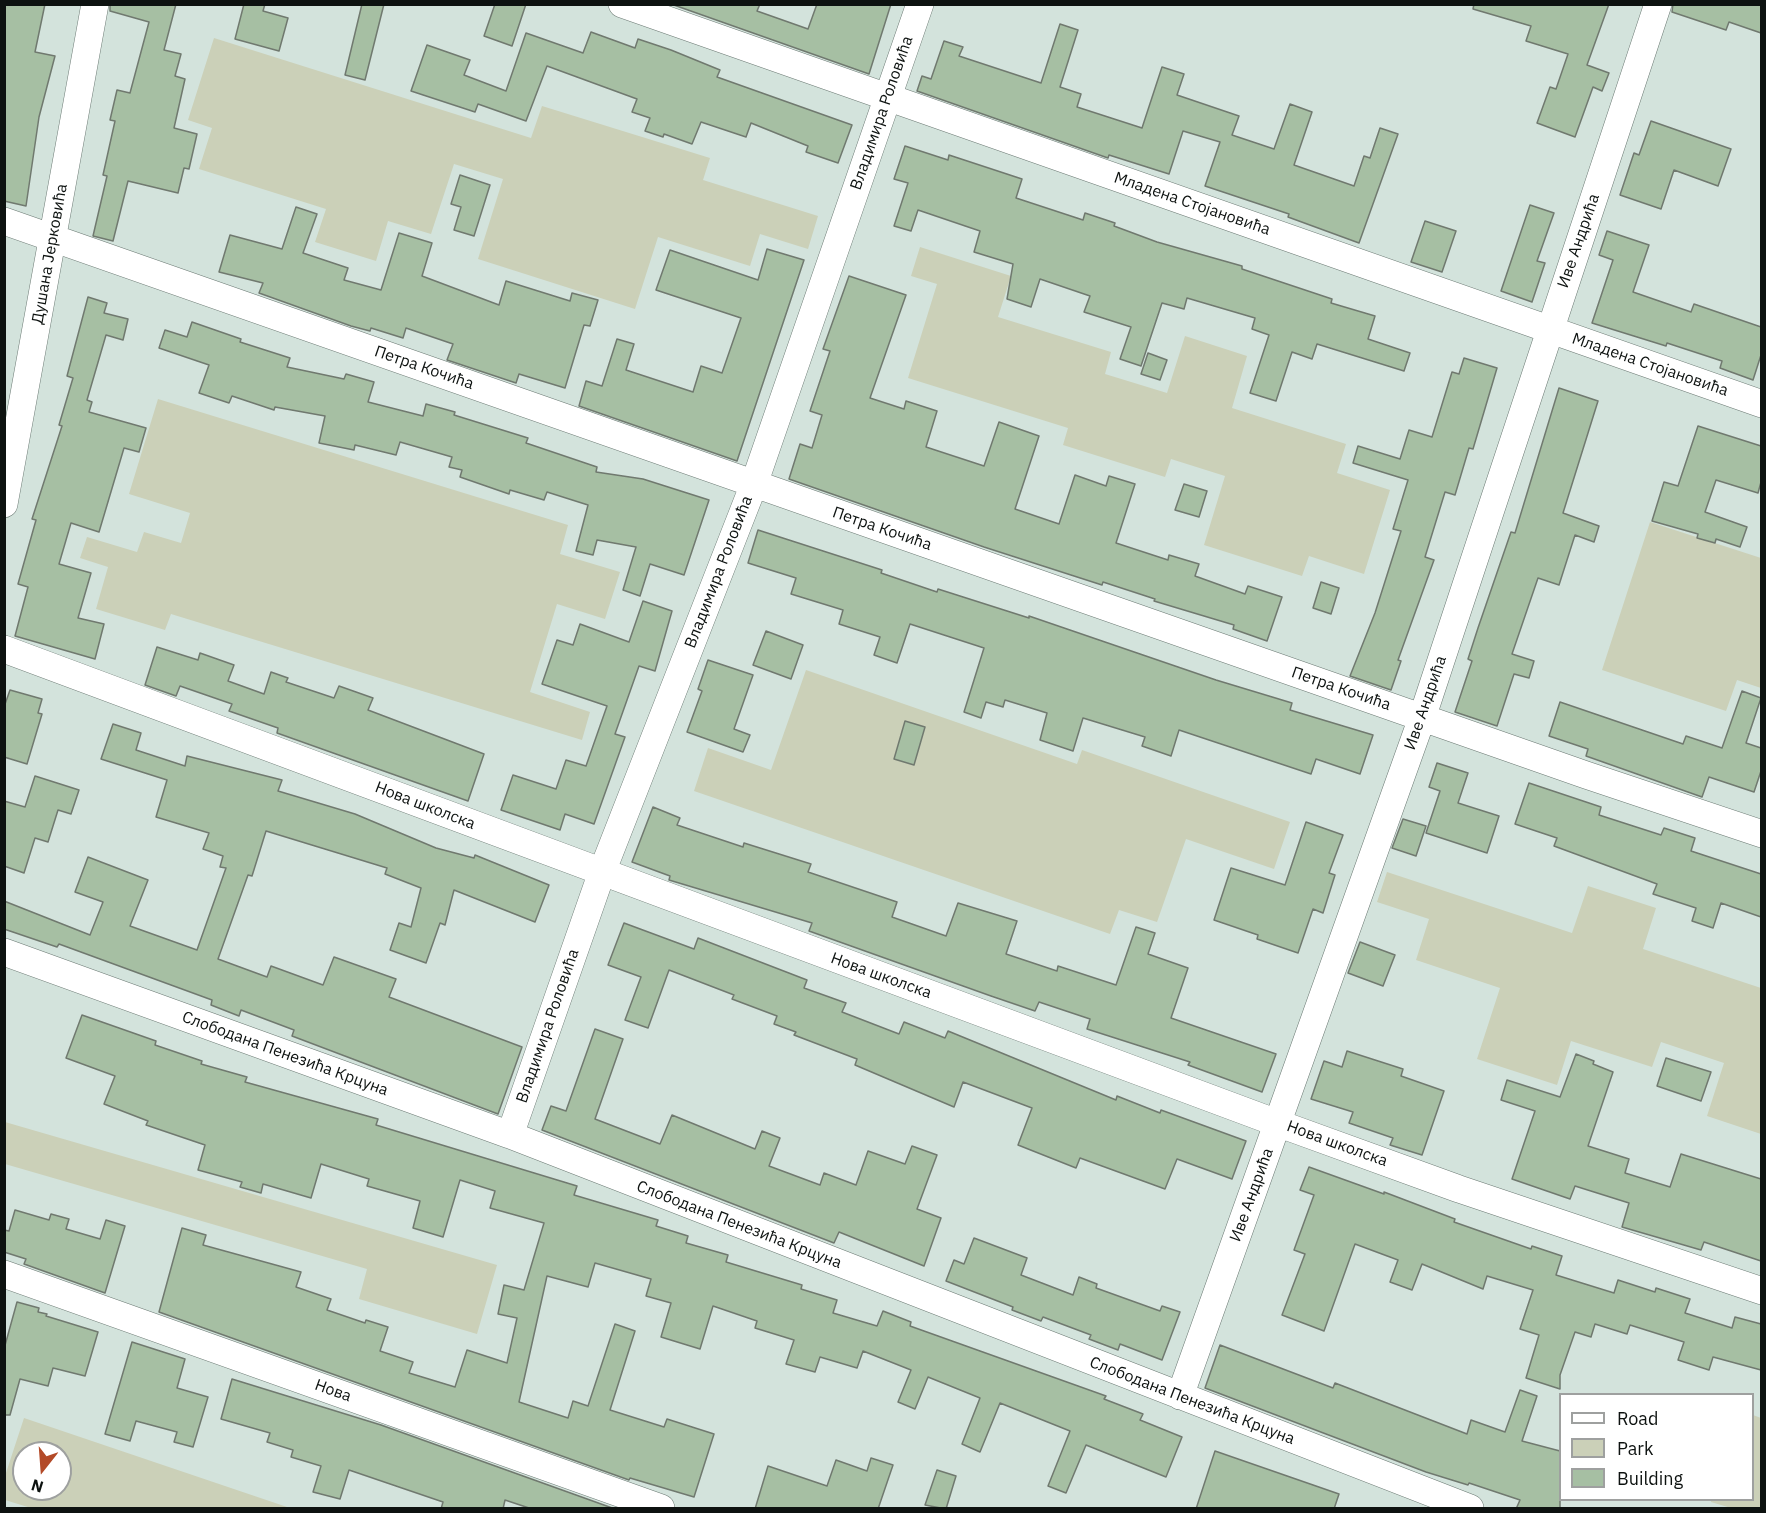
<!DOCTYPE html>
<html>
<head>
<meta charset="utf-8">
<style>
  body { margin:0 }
  #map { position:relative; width:1766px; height:1513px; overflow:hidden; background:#d3e3dc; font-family:"IBM Plex Sans",sans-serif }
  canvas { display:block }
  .frame { position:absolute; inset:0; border:6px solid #0d1210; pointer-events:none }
  .legend { position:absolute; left:1559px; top:1393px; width:195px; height:108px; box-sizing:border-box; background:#fff; border:2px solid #9ea09f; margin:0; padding:8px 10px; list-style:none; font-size:18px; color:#0d1210 }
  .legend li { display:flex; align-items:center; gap:12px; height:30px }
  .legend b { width:30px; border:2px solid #9ea09f }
  .north { position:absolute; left:12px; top:1441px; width:60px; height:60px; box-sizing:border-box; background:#fff; border:2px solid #9ea09f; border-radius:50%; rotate:197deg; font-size:16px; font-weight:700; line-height:24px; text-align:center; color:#0d1210 }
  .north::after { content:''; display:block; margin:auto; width:21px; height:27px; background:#b34a28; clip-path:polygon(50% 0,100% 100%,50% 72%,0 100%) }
</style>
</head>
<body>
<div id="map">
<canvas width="1766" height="1513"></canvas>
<div class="frame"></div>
<ul class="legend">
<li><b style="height:8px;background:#fff"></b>Road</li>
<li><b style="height:16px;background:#cbd0b8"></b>Park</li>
<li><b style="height:16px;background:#a6bfa3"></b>Building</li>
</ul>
<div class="north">N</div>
</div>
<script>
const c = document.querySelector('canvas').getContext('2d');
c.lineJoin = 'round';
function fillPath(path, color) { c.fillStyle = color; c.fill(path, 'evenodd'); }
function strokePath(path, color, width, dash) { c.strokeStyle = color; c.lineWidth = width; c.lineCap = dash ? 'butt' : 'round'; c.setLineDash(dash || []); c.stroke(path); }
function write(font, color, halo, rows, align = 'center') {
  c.font = font + ' "IBM Plex Sans",sans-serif'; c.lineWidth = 6; c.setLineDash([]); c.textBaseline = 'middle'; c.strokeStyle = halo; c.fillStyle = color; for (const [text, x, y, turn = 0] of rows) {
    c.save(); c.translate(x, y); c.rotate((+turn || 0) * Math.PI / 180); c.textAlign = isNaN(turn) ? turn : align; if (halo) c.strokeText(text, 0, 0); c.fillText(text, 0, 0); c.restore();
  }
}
fillPath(new Path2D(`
  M214,38L531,138L542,106L710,158L703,180L818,216L808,249L760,234L750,266L658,237L635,309L478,259L503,179L454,164L431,234L388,221L376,261L315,242L326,209L199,169L212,128L188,120Z
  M920,247L1011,276L998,317L1111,352L1105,374L1167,393L1185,336L1247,356L1232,408L1346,444L1337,473L1390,490L1364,574L1309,556L1302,576L1204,545L1225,476L1171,459L1165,477L1063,445L1068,428L908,378L937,284L911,276Z
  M158,399L568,525L560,554L620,572L605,619L557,604L530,692L590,712L582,740L171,614L165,630L96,609L108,567L80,558L87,537L137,552L144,532L181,543L190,513L129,494Z
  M1650,522L1761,558V688L1737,680L1726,711L1602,670Z
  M806,670L1077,764L1082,750L1290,822L1274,869L1186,839L1157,922L1119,910L1110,934L694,791L708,748L771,770Z
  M1387,872L1572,933L1588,886L1656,908L1643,949L1761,988V1134L1707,1116L1724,1063L1661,1042L1652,1067L1571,1041L1557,1085L1477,1059L1500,988L1416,960L1429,919L1377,902Z
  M5,1122L497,1265L477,1334L359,1299L367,1269L5,1164Z
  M1753,1415L1761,1418V1508H1731L1711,1502V1500H1752Z
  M24,1418L290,1508H31L5,1500V1476ZM24,1453H60V1489H24Z`), '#cbd0b8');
const building = new Path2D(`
  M4,4H45L35,52L55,56L39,117L26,206L4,201Z
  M110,4H176L164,50L181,54L175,76L185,79L174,128L197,134L189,169L184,168L178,193L128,181L113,241L93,236L107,176L103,175L115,121L110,120L117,90L130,93L149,22L110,11Z
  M244,4H265L263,11L288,18L279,51L235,39Z
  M362,4H384L365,80L345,75Z
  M495,4H526L512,46L484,36Z
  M671,4H760L757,11L808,29L817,4H891L869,74Z
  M1474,4H1609L1587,65L1609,73L1602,91L1593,87L1575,137L1537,123L1550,87L1556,89L1568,54L1526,41L1531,26L1473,9Z
  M1673,4H1761V33L1729,22L1726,30L1672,12Z
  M1060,24L1078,30L1060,87L1081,94L1077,107L1142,128L1162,67L1184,74L1177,95L1239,116L1232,135L1274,149L1290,104L1312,112L1294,165L1354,186L1364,156L1370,158L1380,128L1398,134L1359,243L1288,217L1289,214L1205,186L1220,142L1183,131L1169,174L1109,155L1108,158L917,91L922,76L931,79L944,41L963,47L959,56L1041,83Z
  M591,32L635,48L638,39L671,50L720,70L717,77L852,125L838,163L806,152L808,146L751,123L746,137L701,122L692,144L664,134L663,137L645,131L650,118L632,112L637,99L547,66L526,121L478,104L475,112L411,91L427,45L470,60L464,75L506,91L526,33L583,53Z
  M1651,121L1731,149L1718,186L1674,170L1661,209L1620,195L1634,153L1639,155Z
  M905,146L948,160L949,155L1022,179L1016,198L1083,220L1085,213L1115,223L1114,226L1157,242L1242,266V269L1332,299L1331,303L1375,316L1368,339L1410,353L1404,371L1317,344L1312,359L1292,352L1276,401L1250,393L1269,335L1252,329L1255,318L1187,298L1184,309L1162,303L1141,366L1120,359L1131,327L1084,312L1090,296L1040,279L1031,307L1007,299L1013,264L974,252L980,231L918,210L911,231L894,226L908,183L894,179Z
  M460,175L490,185L474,236L454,230L461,207L451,204Z
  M1530,205L1554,213L1537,261L1545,263L1532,302L1501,291Z
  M296,207L317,214L303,253L348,268L344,280L381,290L399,233L432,243L422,276L499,305L506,281L570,301L572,293L598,300L590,326L584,325L565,388L519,374L516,383L447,360L453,344L406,328L403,338L371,328L370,331L351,326L259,293L263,283L219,272L230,235L282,249Z
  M1425,221L1456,231L1442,272L1411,262Z
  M1607,231L1649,245L1633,292L1691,312L1694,304L1761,327V355L1753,380L1720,368L1722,361L1667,343L1666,346L1592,323L1613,260L1599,255Z
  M767,249L804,260L737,461L579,406L586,381L602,386L617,339L634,344L626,370L693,392L701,366L722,373L741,318L656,290L670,250L758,280Z
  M849,276L906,295L870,398L904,409L906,401L937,411L926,447L984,466L999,422L1039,436L1015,509L1059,524L1075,475L1106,486L1109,476L1135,484L1116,543L1168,560L1169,555L1199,564L1195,576L1245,594L1248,586L1282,597L1267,641L1233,629L1234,625L1154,601L1155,599L1103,582L1102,585L984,547L789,479L800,444L812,448L822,415L810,411L830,351L823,349Z
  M88,297L107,303L104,313L128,319L123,340L106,335L87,400L92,402L89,412L146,428L139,452L124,448L99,532L71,523L59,564L91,573L78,618L104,624L95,659L15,636L28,587L18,584L36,520L32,519L62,426L59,425L73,378L67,376Z
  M192,322L241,339L240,342L290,358L287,367L344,379L346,374L374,382L368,402L423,416L426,404L455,412L454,415L528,438L526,443L597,467L596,472L643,479L709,500L684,575L650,564L640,596L623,590L636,547L597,540L593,555L576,551L588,505L547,492L544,500L510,490L509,494L460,477L462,470L449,467L452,457L400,442L396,455L355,445L354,450L319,443L325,416L275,407L274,410L232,396L229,403L199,393L209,365L159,348L165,330L187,337Z
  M1148,353L1167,360L1160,380L1141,374Z
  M1464,358L1497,368L1473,449L1469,448L1455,495L1445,492L1425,557L1434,560L1398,660L1401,661L1391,690L1350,676L1375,613L1401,531L1393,529L1408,480L1353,463L1358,446L1400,459L1409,430L1432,437L1452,372L1459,374Z
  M1559,388L1598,401L1563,513L1599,526L1594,542L1575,535L1559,585L1538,578L1512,654L1534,661L1529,678L1514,674L1497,726L1455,712L1472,661L1468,659L1478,628L1511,532L1515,533Z
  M1698,426L1761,446V482L1758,493L1716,480L1705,512L1747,527L1740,547L1716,539L1715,543L1697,538L1698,534L1652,521L1664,482L1678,486Z
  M1184,484L1207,491L1199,517L1175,510Z
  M758,530L882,570L881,573L937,592L938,589L1029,618V616L1216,680L1292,703L1290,710L1373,735L1360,774L1316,759L1311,774L1179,730L1171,756L1142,746L1145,737L1083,718L1073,751L1040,740L1047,713L1005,700L1003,707L986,702L981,718L964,712L984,648L910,624L897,663L874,655L880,637L839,624L843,610L791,594L796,578L748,563Z
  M1321,582L1339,588L1331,614L1313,608Z
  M643,601L672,611L655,671L639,666L615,734L625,737L594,824L565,814L560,830L501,810L513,775L556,789L566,760L586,766L607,706L542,684L557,640L573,645L580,624L629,642Z
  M766,631L803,645L791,679L753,665Z
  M157,647L198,660L200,653L234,665L228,681L264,694L271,672L288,678L286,682L334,698L339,686L373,698L368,710L484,754L468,801L277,733L278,728L229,711L232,704L180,686L176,696L145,685Z
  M708,660L753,675L734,729L750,735L743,752L687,732L702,691L698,689Z
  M10,690L42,699L38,713L42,714L27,764L4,757V707Z
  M1742,691L1761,698L1746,743L1761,748V771L1754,792L1709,777L1702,797L1586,756L1588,749L1549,736L1560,702L1683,744L1686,736L1722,748Z
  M905,721L925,727L914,765L894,759Z
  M113,724L141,733L136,750L185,766L187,756L282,780L278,791L355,814L436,848L474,858L475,855L549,885L535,922L454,890L445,925L440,923L426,963L390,950L399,923L411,927L421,888L385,874L387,868L266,831L252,876L248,875L218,959L267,977L271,966L323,985L334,957L396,979L389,997L522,1047L498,1114L292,1036L294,1030L241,1010L239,1016L211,1005L212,1000L59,944L57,947L4,929V901L90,935L103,902L75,892L88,857L148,880L130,926L197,950L226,868L220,867L223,856L203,849L209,833L156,817L167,780L101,759Z
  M1437,763L1468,773L1458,803L1499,816L1487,853L1426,833L1440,791L1429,787Z
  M35,776L79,790L71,814L58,810L48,842L35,838L24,873L4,866V801L25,807Z
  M1529,783L1601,807L1599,815L1661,835L1664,828L1695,838L1691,851L1761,874V917L1721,903L1713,928L1692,921L1696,908L1653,894L1657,884L1554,846L1557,838L1515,824Z
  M653,807L680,818L677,825L743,847L744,843L811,864L808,872L897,902L892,917L946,936L958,903L1017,921L1006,954L1057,971L1058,966L1116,985L1136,927L1155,933L1148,954L1188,968L1171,1018L1276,1054L1262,1092L1188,1065L1190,1062L1087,1029L1090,1019L1039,1002L1035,1011L991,996L809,931L812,923L669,880L670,876L632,862Z
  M1403,819L1426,826L1416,856L1392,848Z
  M1306,822L1343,835L1329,873L1335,875L1323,913L1313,909L1298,953L1257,939L1258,935L1214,920L1231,868L1285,885Z
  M624,923L694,949L698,938L807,980L804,988L846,1003L842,1012L899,1034L904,1022L945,1038L948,1031L1116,1100L1117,1096L1160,1113L1161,1110L1246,1141L1232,1179L1177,1159L1165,1189L1080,1158L1076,1168L1018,1145L1032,1108L963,1082L954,1107L855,1065L857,1059L794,1035L796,1032L774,1024L777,1016L732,999L734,995L669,970L648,1028L625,1020L641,977L608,965Z
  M1360,942L1395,955L1383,986L1348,973Z
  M82,1015L156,1041L155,1045L202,1061L201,1064L247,1077L245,1082L378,1119L376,1125L577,1186L574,1195L658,1220L656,1226L688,1236L686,1243L728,1255L726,1262L802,1285L801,1289L837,1300L833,1313L877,1326L883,1311L911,1322L910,1326L1106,1396L1104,1399L1143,1414L1140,1420L1182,1437L1166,1477L1086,1445L1066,1493L1048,1486L1070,1431L1000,1403L980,1452L962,1444L980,1398L928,1377L915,1409L898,1402L911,1370L863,1351L857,1368L820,1357L815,1372L786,1364L794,1340L755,1328L757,1321L713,1306L700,1349L661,1337L671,1303L646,1296L651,1279L595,1263L588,1287L547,1276L519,1402L568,1418L573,1401L588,1406L615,1324L635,1331L610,1410L664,1427L667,1419L714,1434L694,1497L630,1478L629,1480L159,1312L182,1228L206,1235L203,1245L301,1272L296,1287L331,1299L327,1310L365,1323L366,1320L388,1327L380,1351L413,1362L409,1373L455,1387L467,1350L507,1363L517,1318L498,1314L504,1285L524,1290L544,1223L490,1208L495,1191L460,1180L443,1237L413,1228L420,1201L367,1186L369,1179L321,1164L311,1198L263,1184L261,1193L240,1187L242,1182L198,1170L205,1145L146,1125L148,1121L104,1104L115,1076L66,1058Z
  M595,1029L623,1039L595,1119L660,1144L672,1115L755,1149L762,1131L780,1138L769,1166L820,1185L824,1173L856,1185L868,1151L905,1164L912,1146L937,1155L917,1209L941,1218L924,1266L839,1232L834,1243L542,1130L551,1106L566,1111Z
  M1347,1051L1403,1069L1401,1076L1444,1091L1422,1155L1390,1145L1393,1138L1349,1123L1353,1112L1311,1099L1324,1061L1342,1067Z
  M1576,1054L1594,1061L1593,1064L1613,1072L1588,1146L1629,1159L1625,1173L1670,1187L1681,1154L1761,1179V1261L1704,1242L1701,1250L1622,1227L1629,1203L1575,1186L1570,1199L1512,1179L1535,1111L1501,1100L1507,1080L1560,1097Z
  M1666,1058L1711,1072L1701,1101L1657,1086Z
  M1309,1167L1384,1194V1192L1455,1219L1454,1222L1531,1249L1532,1246L1562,1256L1556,1275L1614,1293L1618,1280L1655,1292L1656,1288L1690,1299L1685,1313L1732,1328L1735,1317L1761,1324V1370L1713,1357L1709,1370L1678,1360L1684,1342L1630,1325L1627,1334L1595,1324L1591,1337L1575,1332L1560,1375V1389L1526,1378L1539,1335L1520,1329L1533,1290L1487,1276L1483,1289L1422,1264L1412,1290L1390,1282L1398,1260L1355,1244L1324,1331L1282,1315L1305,1254L1294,1250L1314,1195L1300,1190Z
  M15,1210L49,1220L51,1214L69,1219L66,1229L100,1239L106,1220L125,1226L105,1293L24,1264L26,1259L4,1252V1230L9,1231Z
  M974,1238L1027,1258L1021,1275L1073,1295L1079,1277L1097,1284L1096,1288L1160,1311L1162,1306L1180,1312L1162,1360L1120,1344L1118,1350L1089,1339L1091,1335L1043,1317L1041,1321L1012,1310L1013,1307L946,1281L954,1260L964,1264Z
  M17,1302L39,1308L38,1312L47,1314L46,1316L98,1332L85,1376L53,1368L48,1386L20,1379L10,1415H4V1349Z
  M132,1342L185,1359L177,1388L208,1397L193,1447L174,1442L177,1432L136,1421L130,1441L105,1434Z
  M1220,1345L1333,1388L1335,1383L1467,1434L1471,1420L1505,1432L1520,1390L1537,1396L1522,1441L1560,1451V1509H1516L1520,1500L1469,1483L1468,1485L1426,1472L1205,1388Z
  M232,1379L381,1425L615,1509H532L505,1500L503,1509H441L443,1502L349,1470L340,1499L313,1492L321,1466L291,1457L293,1450L267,1442L270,1433L221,1419Z
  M1215,1451L1339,1494L1334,1509H1196Z
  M871,1458L893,1465L878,1509H755L768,1466L827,1486L836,1460L867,1471Z
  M937,1470L956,1476L946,1509L925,1505Z`);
fillPath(building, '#a6bfa3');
strokePath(building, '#70796f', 1.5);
const minor = new Path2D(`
  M622,4L1762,404
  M4,221L1586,775L1762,834
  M4,504L95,4
  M4,649L1277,1123L1459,1189L1762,1291
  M4,952L510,1135L1470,1508
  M510,1135L602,872L754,484L920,4
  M4,1274L661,1508
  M1180,1396L1422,718L1658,4`);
strokePath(minor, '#6c7a74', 28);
strokePath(minor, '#fff', 27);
write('16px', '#0d1210', '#fff', [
  ["Владимира Роловића",882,113,-71],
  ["Младена Стојановића",1192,204,19],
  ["Иве Андрића",1579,241,-71],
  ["Душана Јерковића",50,254,-80],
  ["Младена Стојановића",1650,365,19],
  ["Петра Кочића",424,368,19],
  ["Петра Кочића",882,529,19],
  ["Владимира Роловића",719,572,-69],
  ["Петра Кочића",1341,689,19],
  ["Иве Андрића",1426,703,-71],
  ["Нова школска",425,806,21],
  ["Нова школска",881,976,20],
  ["Владимира Роловића",548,1026,-71],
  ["Слободана Пенезића Крцуна",285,1054,20],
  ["Нова школска",1337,1144,20],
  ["Иве Андрића",1252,1195,-70],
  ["Слободана Пенезића Крцуна",739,1225,21],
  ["Нова",333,1391,20],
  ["Слободана Пенезића Крцуна",1192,1401,21]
]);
</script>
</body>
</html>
